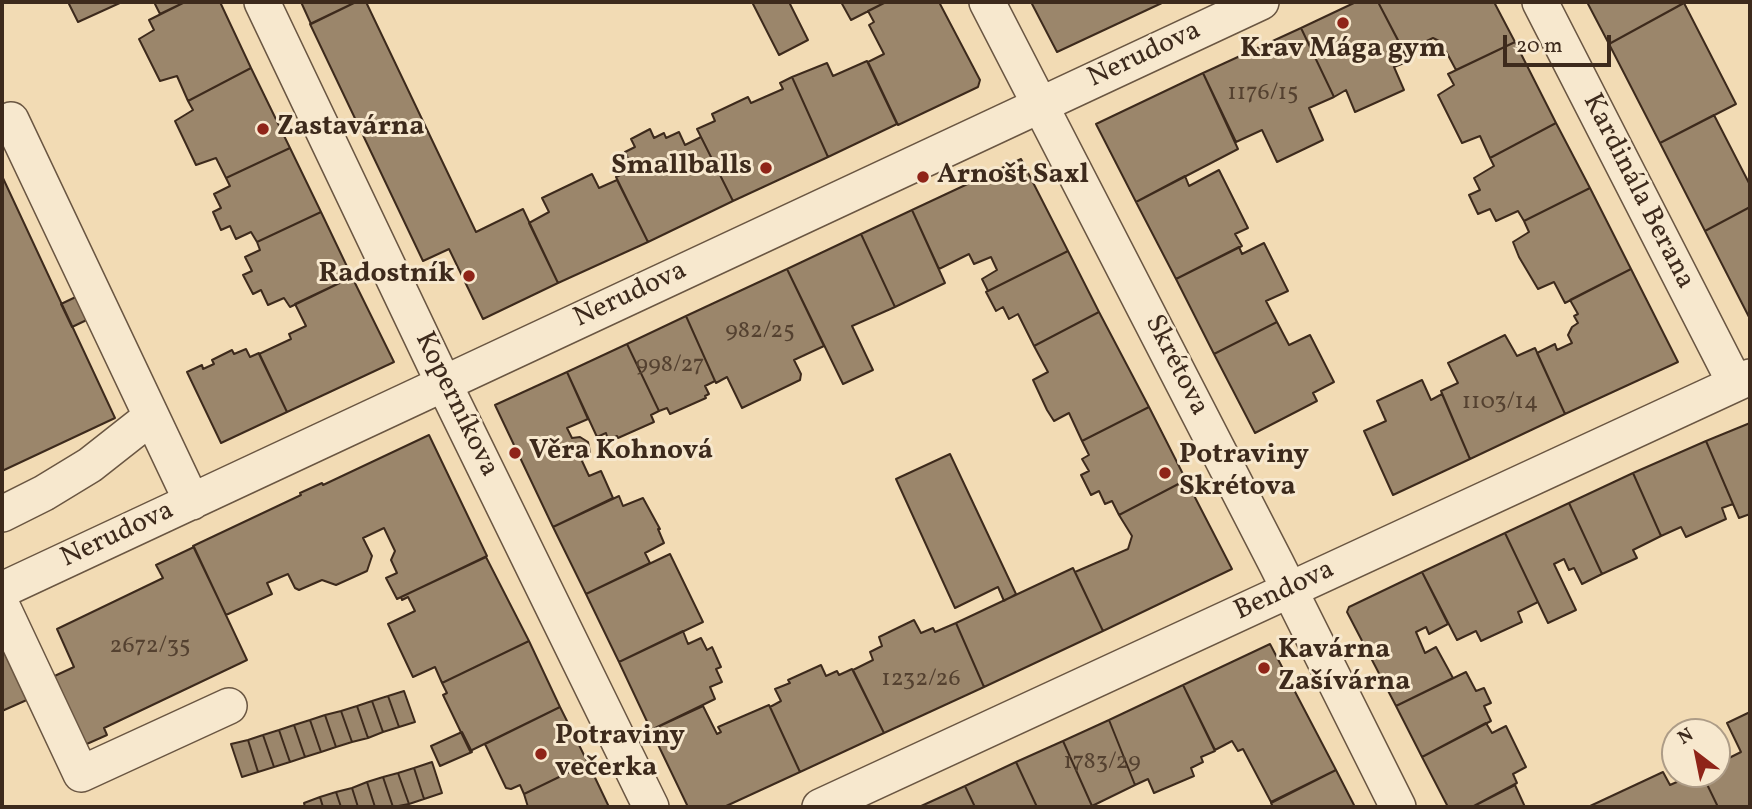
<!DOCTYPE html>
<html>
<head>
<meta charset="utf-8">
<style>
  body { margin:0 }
  #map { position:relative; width:1752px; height:809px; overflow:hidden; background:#f2dbb4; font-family:Vollkorn,serif }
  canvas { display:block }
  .frame { position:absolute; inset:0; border:4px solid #3d2a1c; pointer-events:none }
  .north { position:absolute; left:1661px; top:718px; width:70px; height:70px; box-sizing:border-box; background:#f7e8ce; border:2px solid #ad9c87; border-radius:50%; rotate:328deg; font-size:19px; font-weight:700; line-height:28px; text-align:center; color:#3d2a1c }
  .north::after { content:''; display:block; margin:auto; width:24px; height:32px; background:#8f2418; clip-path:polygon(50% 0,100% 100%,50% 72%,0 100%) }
  .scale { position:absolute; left:1503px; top:35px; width:108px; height:32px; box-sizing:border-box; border:4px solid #3d2a1c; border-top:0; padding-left:9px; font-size:21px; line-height:24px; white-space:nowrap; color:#3d2a1c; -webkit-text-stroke:5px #f7e8ce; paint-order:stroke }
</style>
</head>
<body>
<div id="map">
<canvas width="1752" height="809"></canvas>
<div class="frame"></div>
<div class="north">N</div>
<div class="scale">20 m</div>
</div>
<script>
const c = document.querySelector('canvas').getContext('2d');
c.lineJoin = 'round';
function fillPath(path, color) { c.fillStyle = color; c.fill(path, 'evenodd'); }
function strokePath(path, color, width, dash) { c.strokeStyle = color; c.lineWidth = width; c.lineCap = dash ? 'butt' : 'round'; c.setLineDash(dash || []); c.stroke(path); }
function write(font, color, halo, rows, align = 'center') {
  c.font = font + ' Vollkorn,serif'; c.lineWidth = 6; c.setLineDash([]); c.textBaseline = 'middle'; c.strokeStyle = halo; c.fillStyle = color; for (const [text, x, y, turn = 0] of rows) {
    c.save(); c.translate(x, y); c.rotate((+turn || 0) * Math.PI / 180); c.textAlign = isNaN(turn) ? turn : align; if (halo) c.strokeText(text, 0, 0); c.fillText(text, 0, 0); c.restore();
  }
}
const building = new Path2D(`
  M68,2H122L78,22Z
  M154,2H185L160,14Z
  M185,2H220L251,68L188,101L177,76L160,81L139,39L154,30L149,20Z
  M301,2H356L311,24Z
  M356,2H366L476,232L523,209L558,283L483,319L449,249L423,261L310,24Z
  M752,2H789L808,40L779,55Z
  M841,2H886L851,20Z
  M886,2H939L980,80L978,87L898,125L868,62L884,54L869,25L874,22L868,11Z
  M1031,2H1164L1057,52Z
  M1356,2H1378L1409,61L1394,67L1404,90L1355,112L1346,90L1334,97L1301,28Z
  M1378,2H1494L1515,42L1456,70L1441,42L1433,38L1404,52Z
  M1587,2H1681L1682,4L1609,44Z
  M1684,3L1736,104L1660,143L1609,44Z
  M1301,28L1334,97L1309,108L1323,140L1277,162L1262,130L1236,142L1203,73Z
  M1515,42L1556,123L1490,158L1480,136L1462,143L1438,95L1454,85L1448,74Z
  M867,61L897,124L828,157L792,77L827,63L833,76Z
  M251,68L290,148L226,178L216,158L196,165L175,121L193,110L188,101Z
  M1203,73L1238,149L1136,202L1096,124Z
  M792,77L828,157L733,201L697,129L715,121L712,114L748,97L751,103L783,89L780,83Z
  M1714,115L1750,185V207L1705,231L1660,143Z
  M1556,123L1590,188L1524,221L1518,211L1496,221L1490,209L1478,214L1469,195L1480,190L1474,178L1494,166L1490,158Z
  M650,129L654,138L664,133L666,138L679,132L685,145L701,137L733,201L648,242L616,177L633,169L625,152L635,147L631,139Z
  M290,148L321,212L257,242L251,232L236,239L230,226L221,230L213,212L221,208L214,194L230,186L226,178Z
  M1021,159L1068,251L988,291L982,279L997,270L991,257L974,264L969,254L939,269L912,210Z
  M1219,170L1248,228L1235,234L1242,246L1176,279L1136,202L1185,176L1189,186Z
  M592,174L599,188L617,180L648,242L558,283L529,223L549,212L542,198Z
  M2,176L115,418L2,471Z
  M1590,188L1631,269L1565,303L1554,282L1538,289L1519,257L1513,242L1529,232L1524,221Z
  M1750,207V319L1705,231Z
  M912,210L945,283L895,307L861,234Z
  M321,212L352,277L290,307L284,298L268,305L261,290L253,294L243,275L252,271L245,257L260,250L257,242Z
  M861,234L895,307L852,326L873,370L843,384L787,269Z
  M1264,243L1288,291L1266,301L1277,322L1214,354L1176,279L1239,247L1242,254Z
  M1068,251L1099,312L1034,346L1018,314L1009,319L1003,307L996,311L986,292Z
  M787,269L824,346L794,360L801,374L800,380L742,408L727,377L716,383L715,381L686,316Z
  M1631,269L1678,362L1565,414L1537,353L1555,344L1557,350L1572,343L1568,335L1572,327L1578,323L1574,316L1578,314L1570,300Z
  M352,277L394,362L287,412L259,354L291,339L289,334L306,326L295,304Z
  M82,294L93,317L72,327L61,304Z
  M1099,312L1149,407L1082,441L1069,413L1054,421L1047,410L1033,380L1048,372L1034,346Z
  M686,316L715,381L705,386L709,394L705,396L706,398L670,414L667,408L659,411L627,344Z
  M1277,322L1289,345L1310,335L1334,382L1313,393L1317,401L1255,433L1214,354Z
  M1505,335L1517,356L1535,348L1565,414L1470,459L1441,391L1458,383L1448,363Z
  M627,344L659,411L651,415L654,422L618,438L617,436L608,440L606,433L597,437L567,372Z
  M246,349L250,357L259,353L287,412L221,443L187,372L202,365L203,369L214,364L212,360L232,350L234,354Z
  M567,372L588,419L567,428L572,438L580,437L588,442L590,452L582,461L589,476L601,471L613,498L553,527L495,405Z
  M1422,380L1431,400L1442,394L1470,459L1393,495L1364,431L1386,421L1377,401Z
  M1149,407L1186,480L1119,515L1112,501L1105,504L1099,491L1091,495L1081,475L1089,471L1082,459L1089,455L1082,441Z
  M1750,423V514L1739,518L1706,441Z
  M429,435L487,556L397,599L386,578L397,573L391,560L395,551L384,528L363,538L372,556L367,571L336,585L322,580L299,590L295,588L288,574L267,583L272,594L226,615L193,546L301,495L300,493L322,483L323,485Z
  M1706,441L1733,504L1722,508L1726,519L1686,537L1681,527L1661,536L1633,473Z
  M950,454L1016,594L1004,601L998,587L955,608L896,479Z
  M1633,473L1661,536L1633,550L1637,558L1602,574L1569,503Z
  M1186,480L1232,569L1103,631L1075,572L1128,549L1132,536L1119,515Z
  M619,496L623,506L643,498L660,529H658L664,543L645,553L650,563L586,594L553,527Z
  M1569,503L1602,574L1582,584L1574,568L1569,570L1564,559L1554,564L1576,610L1548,623L1505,533Z
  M1505,533L1538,602L1518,612L1522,622L1481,641L1476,631L1457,640L1422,572Z
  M194,547L247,660L104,728L107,735L80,747L48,679L74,667L57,629L163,578L156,565Z
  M670,554L703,622L619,662L586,594Z
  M486,557L529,641L442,683L435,667L413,677L388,624L415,611L408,597L402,600L401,597Z
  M1073,568L1103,631L984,687L956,623Z
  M1422,572L1448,624L1429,634L1426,627L1416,632L1425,653L1436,647L1453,678L1396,706L1347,612L1349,607Z
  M914,620L921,633L933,628L935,632L956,623L984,687L884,733L853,670L873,660L870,652L882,646L879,637Z
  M683,631L688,644L701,638L707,650L712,647L721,667L716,669L722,682L710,687L715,699L651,730L619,662Z
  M2,640L29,699L2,711Z
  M529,641L560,707L470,751L443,695L447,693L442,683Z
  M1270,644L1336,770L1271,802L1243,749L1238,751L1232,741L1215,750L1183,685Z
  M821,665L826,676L837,671L839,675L852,669L884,733L800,772L770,707L781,701L775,689L790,683L788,680Z
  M1466,672L1476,691L1484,688L1491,703L1484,706L1491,721L1422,757L1396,706Z
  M1183,685L1215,751L1201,757L1203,762L1191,768L1194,776L1154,793L1148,779L1135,785L1109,720Z
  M404,691L415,722L399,727L388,696Z
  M388,696L399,727L383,732L372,701Z
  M372,701L383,732L368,738L357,706Z
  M769,705L800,772L724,807H688L651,730L703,706L717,734L721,732L718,727Z
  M357,706L368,738L352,742L341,711Z
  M560,707L588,763L524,794L520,785L511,789L506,788L485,744Z
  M341,711L352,742L336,747L325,715Z
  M1750,712V807H1718L1702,774H1717V764L1741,752L1727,723Z
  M325,715L336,747L321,752L310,720Z
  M310,720L321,752L305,757L294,725Z
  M1109,720L1135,785L1092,806L1063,741Z
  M1486,723L1492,733L1506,726L1526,767L1513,774L1517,783L1472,807H1448L1422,757Z
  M294,725L305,757L290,762L279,730Z
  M279,730L290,762L274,767L263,735Z
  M462,732L472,752L440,766L431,746Z
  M263,735L274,767L258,772L248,740Z
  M248,740L258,772L242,777L231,744Z
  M1063,741L1092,806L1088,807H1037L1016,762Z
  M432,762L442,793L424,799L414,768Z
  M1016,762L1037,807H975L965,786Z
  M588,763L609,807H528L524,794Z
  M414,768L424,799L409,804L398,773Z
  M1336,770L1355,807H1273L1271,803Z
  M1663,772L1670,785L1695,774H1702L1718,807H1588Z
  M398,773L409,804L393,807L383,777Z
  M383,777L393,807H375L367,782Z
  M367,782L375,807H358L352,788Z
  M1515,785L1525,807H1472Z
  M965,786L975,807H919Z
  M352,788L358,807H341L336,792Z
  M336,792L341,807H323L320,797Z
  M320,797L323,807H305L304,803Z`);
fillPath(building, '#9b866b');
strokePath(building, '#3d2a1c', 2);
const minor = new Path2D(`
  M262,2L444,384L651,807
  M987,2L1276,563L1398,807
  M1540,2L1735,383
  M11,120L192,502
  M2,514L44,493L90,465L151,417
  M2,590L1261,2
  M2,606L81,774L229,706
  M820,807L1750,377`);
strokePath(minor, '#6a5642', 38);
strokePath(minor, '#f7e8ce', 35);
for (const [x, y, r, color] of [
  [1343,23,7,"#8f2418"],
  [263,129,7,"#8f2418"],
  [766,168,7,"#8f2418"],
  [923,177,7,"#8f2418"],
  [469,276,7,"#8f2418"],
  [515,453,7,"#8f2418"],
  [1165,473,7,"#8f2418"],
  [1264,668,7,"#8f2418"],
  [541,754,7,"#8f2418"]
]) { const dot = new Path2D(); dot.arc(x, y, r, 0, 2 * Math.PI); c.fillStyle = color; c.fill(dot); strokePath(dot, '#f7e8ce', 2.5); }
write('24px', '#544130', null, [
  ["1176/15",1263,95],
  ["982/25",760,333],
  ["998/27",670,367],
  ["1103/14",1500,404],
  ["2672/35",150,648],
  ["1232/26",921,681],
  ["1783/29",1102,764]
]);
write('bold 28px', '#3d2a1c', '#f7e8ce', [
  ["Krav Mága gym",1343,51,"center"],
  ["Zastavárna",277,129],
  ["Smallballs",752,168,"right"],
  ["Arnošt Saxl",937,177],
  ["Radostník",455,276,"right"],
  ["Věra Kohnová",529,453],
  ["Potraviny",1179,457],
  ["Skrétova",1179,489],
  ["Kavárna",1278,652],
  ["Zašívárna",1278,684],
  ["Potraviny",555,738],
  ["večerka",555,770]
], 'left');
write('28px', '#3d2a1c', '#f7e8ce', [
  ["Nerudova",1145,56,-25],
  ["Kardinála Berana",1637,192,63],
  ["Nerudova",631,296,-25],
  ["Skrétova",1175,366,63],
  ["Koperníkova",455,405,64],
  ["Nerudova",118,536,-25],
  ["Bendova",1285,592,-25]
]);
</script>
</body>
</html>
